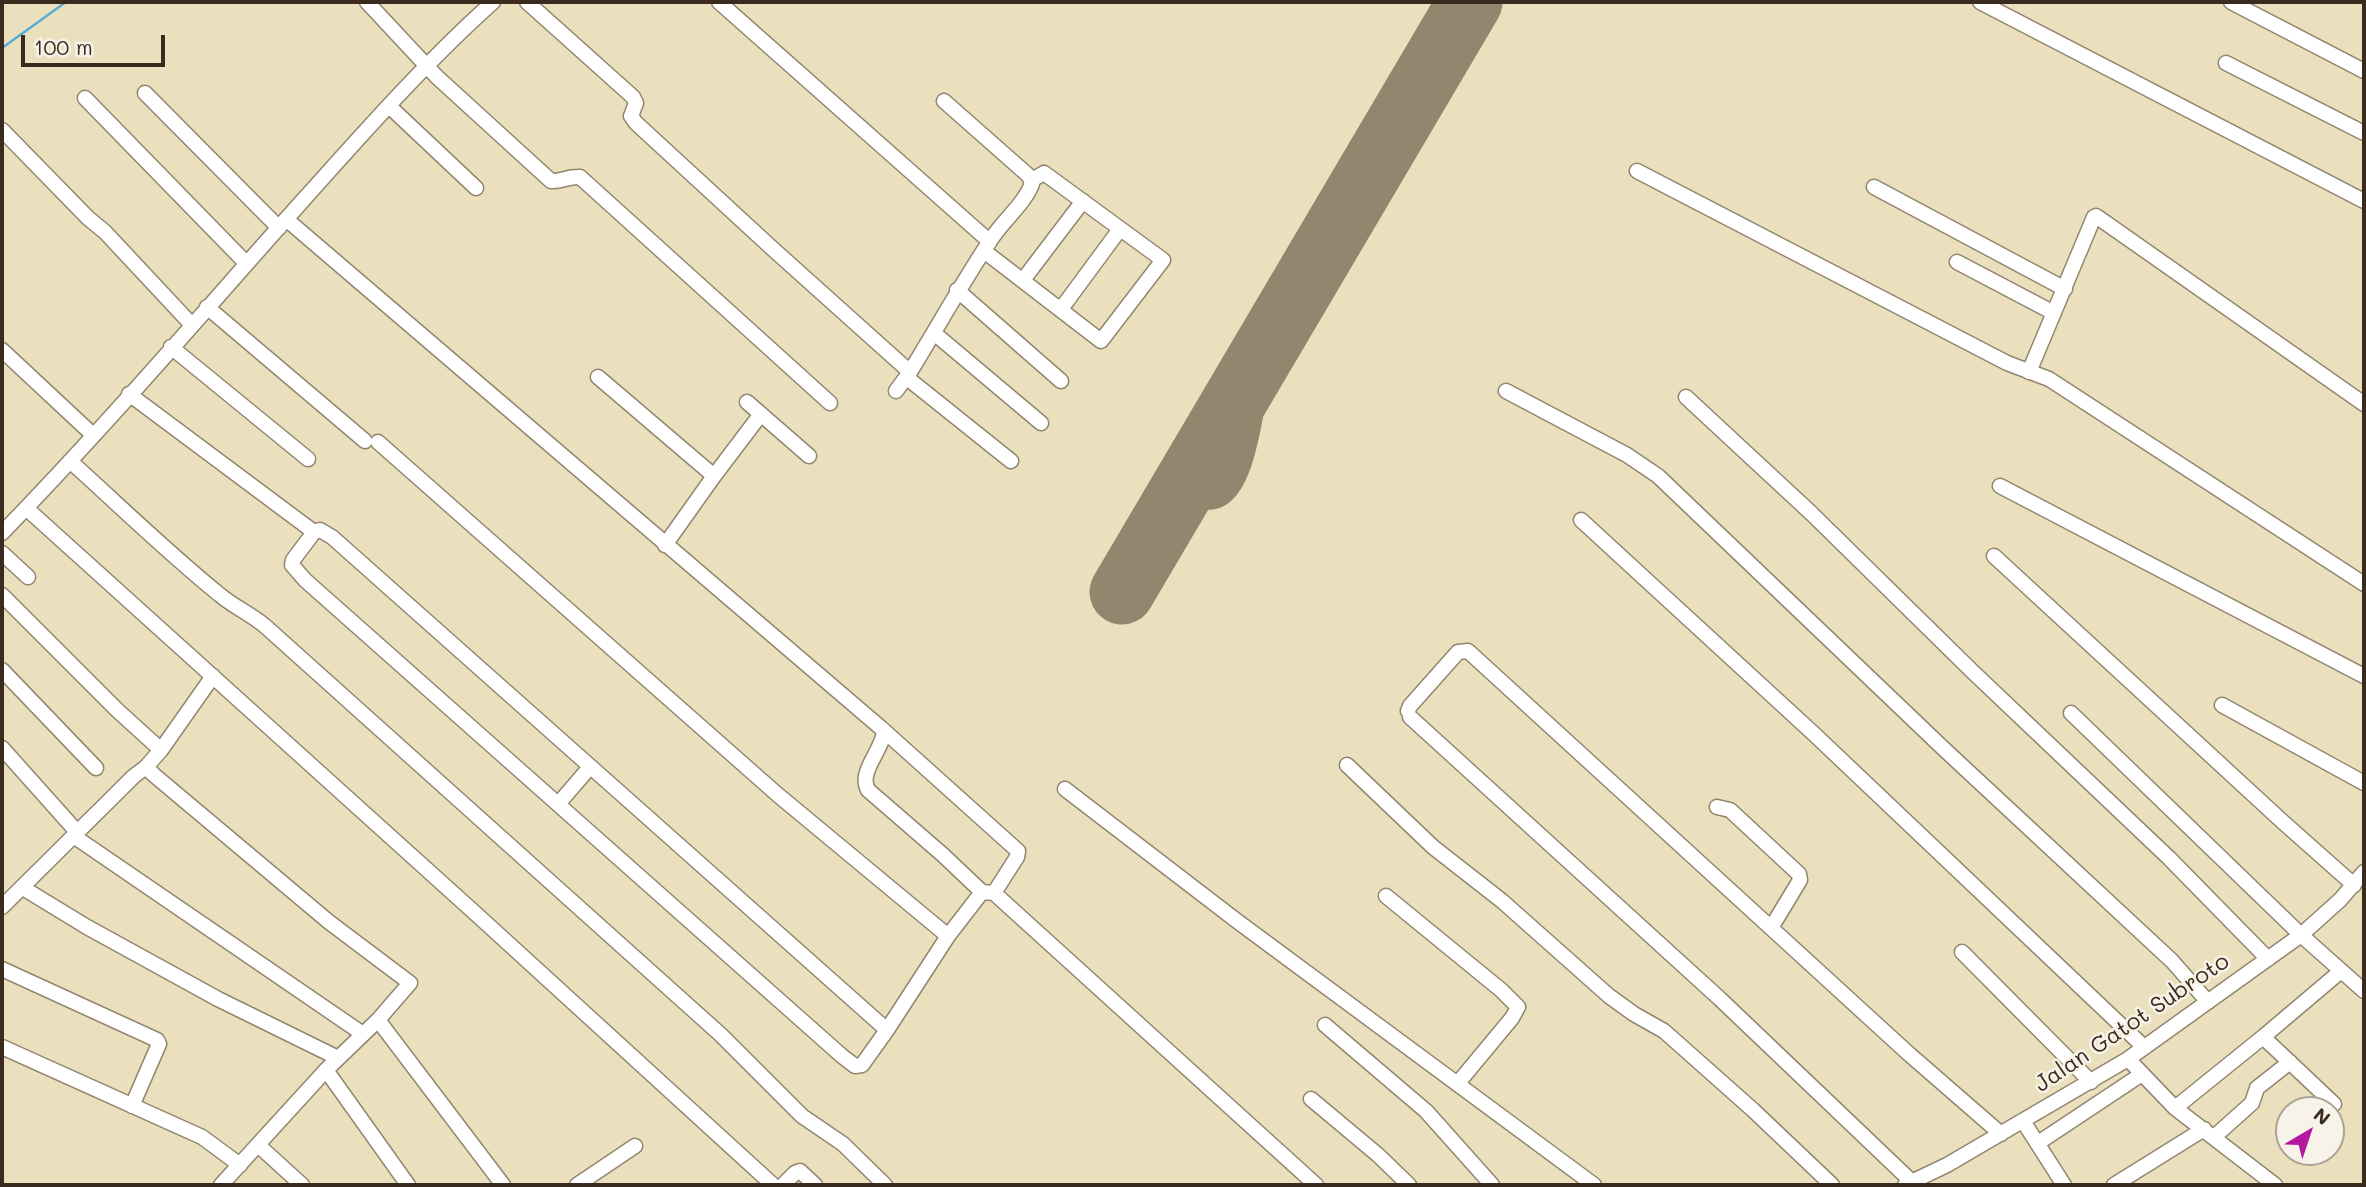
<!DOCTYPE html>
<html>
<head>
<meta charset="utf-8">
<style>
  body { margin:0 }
  #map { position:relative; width:2366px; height:1187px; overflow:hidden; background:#ebe0bd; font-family:Mali,sans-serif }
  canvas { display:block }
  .frame { position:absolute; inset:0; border:4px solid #3b2a1e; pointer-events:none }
  .north { position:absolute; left:2275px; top:1096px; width:70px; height:70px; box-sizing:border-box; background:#f7f3e8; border:2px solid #aca397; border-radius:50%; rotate:39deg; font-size:19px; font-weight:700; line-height:28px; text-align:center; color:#3b2a1e }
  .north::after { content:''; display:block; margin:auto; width:24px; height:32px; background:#b5179e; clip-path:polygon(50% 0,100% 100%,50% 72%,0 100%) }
  .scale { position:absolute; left:21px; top:35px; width:144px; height:32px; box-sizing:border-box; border:4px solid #3b2a1e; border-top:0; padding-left:9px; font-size:21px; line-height:24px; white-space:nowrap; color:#3b2a1e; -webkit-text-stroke:5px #f7f3e8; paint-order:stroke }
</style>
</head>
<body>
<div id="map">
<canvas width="2366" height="1187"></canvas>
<div class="frame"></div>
<div class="north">N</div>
<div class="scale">100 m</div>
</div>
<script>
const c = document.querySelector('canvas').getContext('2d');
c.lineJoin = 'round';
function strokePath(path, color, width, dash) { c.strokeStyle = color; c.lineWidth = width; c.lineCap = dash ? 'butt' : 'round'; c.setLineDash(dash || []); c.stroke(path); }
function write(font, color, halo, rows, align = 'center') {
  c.font = font + ' Mali,sans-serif'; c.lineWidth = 5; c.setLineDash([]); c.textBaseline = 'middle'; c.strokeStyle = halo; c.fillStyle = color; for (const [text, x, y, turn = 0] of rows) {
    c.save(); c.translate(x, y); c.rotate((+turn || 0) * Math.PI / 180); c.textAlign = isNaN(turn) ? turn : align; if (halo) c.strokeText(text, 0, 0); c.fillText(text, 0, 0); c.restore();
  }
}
strokePath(new Path2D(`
  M2,48L66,2`), '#59acd5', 2.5);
strokePath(new Path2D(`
  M1184,487C1193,491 1204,499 1214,496C1242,488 1249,415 1255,391C1259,375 1264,359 1268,343`), '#93856e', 26);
strokePath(new Path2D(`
  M1122,592L1470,2`), '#93856e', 65);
const minor = new Path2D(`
  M367,2L437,77L551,181C561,182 569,176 580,177L830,403
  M527,2L633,97L636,103L631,116L636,123L774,250L910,372C937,328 962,283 990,241C1002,221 1023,206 1032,184L1029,176L944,101
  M719,2L989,241
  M1980,2L2364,201
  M2231,2L2364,71
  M2226,63L2364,133
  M145,93L279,228
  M85,98L246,263
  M389,106L476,188
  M2,130L88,218L105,232L191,324
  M1637,171L2007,363L2049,379L2364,584
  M1874,187L2065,289
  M286,219L881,728L1018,851L1017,857L994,893
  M984,251L1101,341L1163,260L1044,173L1032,180
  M1957,262L2054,313
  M1023,280L1083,201
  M957,290L1061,381
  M207,307L365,441
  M1061,309L1120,229
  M934,333L1041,423
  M171,347L308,459
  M2,350L93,435
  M2029,372L2094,217L2096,216L2364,404
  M598,377L714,476L665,545
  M906,377L1011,461
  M896,391L910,372
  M1506,391L1627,455L1658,476L1945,750L2172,961L2208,1002
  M129,394L314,532
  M1686,397L1811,513L1974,673L2169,858L2268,959
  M747,402L809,456
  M378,442L778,795L948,936
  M70,461C120,506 168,553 220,595C234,607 251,614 265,626L721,1035L802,1116L843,1144L885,1185
  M714,476L761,414
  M2000,486L2364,676
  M26,508L475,913L773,1185
  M1581,520L1814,734L2144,1047
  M320,530L332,537L887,1030L862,1065L855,1066L842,1056L305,580L292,565L293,560L314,532Z
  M2,533C107,425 205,310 305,198C366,130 426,62 493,2
  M2,553L28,577
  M1994,556L2284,823L2354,885
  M2,595L117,710L161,750L213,676
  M2,670L96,768
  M2222,705L2364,783
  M1408,711L1410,706L1458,652L1468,651L1909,1054L2001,1134
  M2071,713L2301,935L2364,991
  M1410,717L1719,998L1912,1182
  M881,728L884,732C882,751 858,772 868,790L943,855L982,892L994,893L1316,1185
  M2,748L78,833
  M161,750L146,767L154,775L329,922L410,983L378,1020L326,1070L408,1185
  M1347,765L1433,847L1502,901L1609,996L1634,1014L1664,1031L1753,1110L1832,1185
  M1065,789L1237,921L1594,1185
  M559,803L590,767
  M1717,807L1730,810L1799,874L1800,880L1771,928
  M75,837L363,1034
  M23,888L87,927L218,999L338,1058
  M1386,896L1501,990L1518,1007L1512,1018L1458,1083
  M2,907L134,776L146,767
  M1962,952L2091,1082
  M2,969L157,1040L159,1044L132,1106
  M378,1020L503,1185
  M1325,1025L1426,1111L1492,1185
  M887,1030L948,936L982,892
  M2,1047L202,1137L240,1165
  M2128,1059L2175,1108L2275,1185
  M1311,1099L1378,1155L1409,1185
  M2334,1104L2263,1037L2341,971
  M2175,1108L2263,1037
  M2023,1121L2064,1185
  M2214,1137L2252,1103L2257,1088L2290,1062
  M2038,1143L2142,1074
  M258,1145L302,1185
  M221,1185L326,1070
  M577,1185L635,1146
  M783,1185L795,1173L800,1171L815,1185
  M1905,1185L1947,1165L2128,1059L2301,935L2340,900L2364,872
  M2114,1185L2204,1129`);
strokePath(minor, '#93856e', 17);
strokePath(minor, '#fff', 14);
write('23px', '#3b2a1e', '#f7f3e8', [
  ["Jalan Gatot Subroto",2132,1023,-34]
]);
</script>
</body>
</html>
